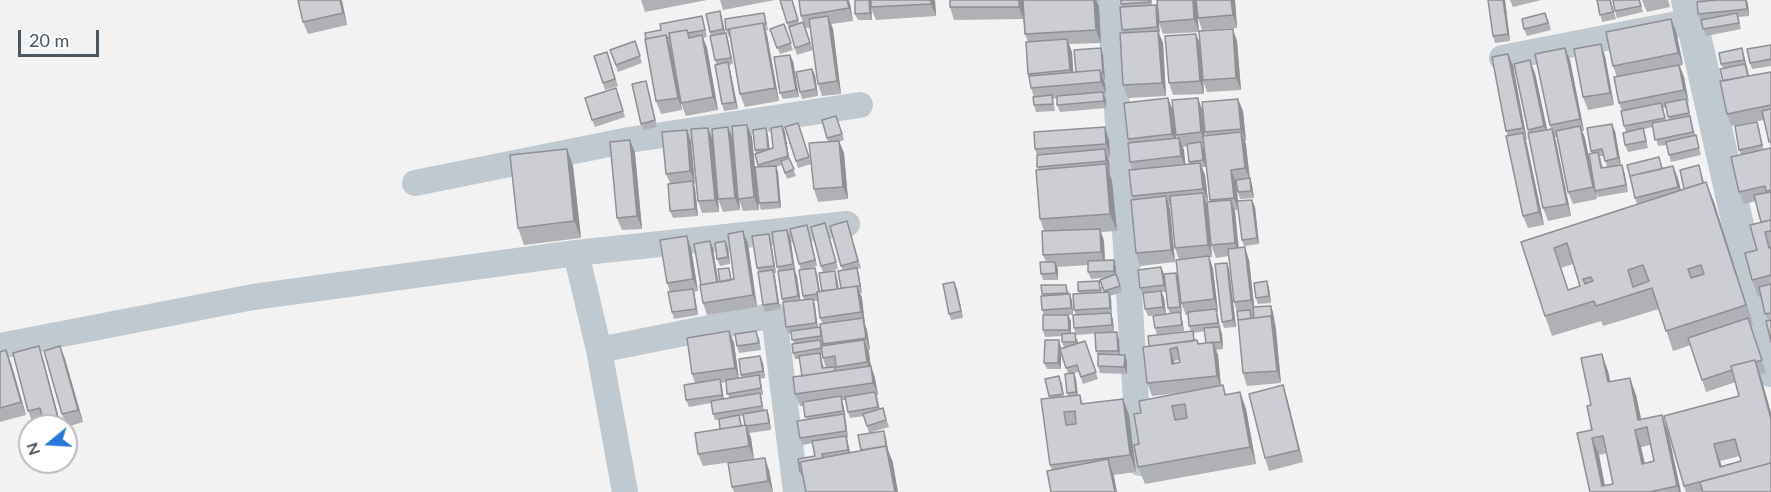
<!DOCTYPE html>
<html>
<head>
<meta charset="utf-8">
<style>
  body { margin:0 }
  #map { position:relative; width:1771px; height:492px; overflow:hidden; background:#f3f2f2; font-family:Lato,sans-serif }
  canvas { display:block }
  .north { position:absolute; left:18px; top:414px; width:60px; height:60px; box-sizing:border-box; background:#fff; border:2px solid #b7bbbf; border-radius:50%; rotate:252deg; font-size:16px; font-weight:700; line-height:24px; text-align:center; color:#4a555e }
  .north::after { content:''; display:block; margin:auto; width:21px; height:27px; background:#2777d8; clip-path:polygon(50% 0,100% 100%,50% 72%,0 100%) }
  .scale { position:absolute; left:18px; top:30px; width:81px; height:27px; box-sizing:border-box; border:3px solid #4a555e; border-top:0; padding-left:8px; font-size:18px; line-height:21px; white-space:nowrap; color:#4a555e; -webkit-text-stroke:4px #fff; paint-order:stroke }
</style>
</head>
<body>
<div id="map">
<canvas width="1771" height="492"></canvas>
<div class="north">N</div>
<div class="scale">20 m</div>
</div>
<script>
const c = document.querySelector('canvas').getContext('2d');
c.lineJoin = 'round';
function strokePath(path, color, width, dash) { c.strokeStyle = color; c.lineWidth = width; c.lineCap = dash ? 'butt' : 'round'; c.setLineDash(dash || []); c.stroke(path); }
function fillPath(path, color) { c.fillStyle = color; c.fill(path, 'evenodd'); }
strokePath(new Path2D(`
  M1110,0L1140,463
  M1502,58L1692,21
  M415,183L629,140L860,105
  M576,253L599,350L625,492
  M0,346L253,297L576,253L847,224
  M599,350L774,315L796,492`), '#c0c9cf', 26);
strokePath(new Path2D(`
  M1687,0L1771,371`), '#c0c9cf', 32);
fillPath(new Path2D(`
  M340,0H342L347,25L308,34L303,22Z
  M641,0H707L645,12Z
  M720,0H775L723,10Z
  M792,0L799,23L803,22L801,16L850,4L853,21L831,24L833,29L841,94L822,96L818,84L810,28H806L813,50L797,55L787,23Z
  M855,0H935L936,16L876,20L871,8L872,20H858L855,14Z
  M950,0H1100V1H1097L1099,6L1101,43L1069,44L1072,52L1073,72H1076L1103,55L1105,80H1104L1106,94H1104L1106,99V108L1060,112L1057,105V98L1053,99L1055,111L1036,112L1034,105V97L1031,88L1028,74V42L1025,34L1023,19L954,20L950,7Z
  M1121,0H1152V5L1158,11L1235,0L1237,28L1202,30L1198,18L1197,14L1199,32L1163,34L1159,23V34L1163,43L1166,96L1128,98L1123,85V33L1122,30V7Z
  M1488,0H1505L1510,41L1495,43L1493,36Z
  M1510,0H1541L1513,7Z
  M1597,0H1611L1616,19L1602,22Z
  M1640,0L1643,12L1617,18L1615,11Z
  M1642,0H1668L1670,7L1647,12Z
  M1698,0H1747L1748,4L1749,16L1738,17L1741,29L1706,36L1701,20H1700L1698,14Z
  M720,11L722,18L725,33L728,40L733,64L729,65L738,109L724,111L722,104L716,64L710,32Z
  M1548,19L1551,30L1527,36L1524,29Z
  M1671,19L1676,31L1683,65L1680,66L1684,77L1691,120L1701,155L1671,162L1667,145L1658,146L1653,127L1644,129L1648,148L1628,152L1625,145L1626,132L1624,126L1622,111L1619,103L1617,77L1613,66ZM1666,107L1669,120L1666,121L1663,108Z
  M766,20L768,30L766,31L767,35L779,101L745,107L740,94L730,37H729L726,30Z
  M704,23L707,37L703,38L707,48L718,110L686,116L681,103L671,44H669L682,110L661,114L656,101L645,39Z
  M784,24L793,50L780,54L770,29Z
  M635,41L642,63L618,72L610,50Z
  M1237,41L1241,90L1207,92L1203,81L1204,94L1173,95L1169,83L1200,45Z
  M1771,45V66L1752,69L1750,63Z
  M1742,48L1749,76L1771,72V342L1768,321L1761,296L1758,297L1752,280L1761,222L1756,201L1744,204L1739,192L1741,155L1739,150L1759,128L1763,149L1771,148L1764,120L1731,126L1727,114L1722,81L1723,68L1721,64Z
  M607,52L618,86L605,90L594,56Z
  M1605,56L1614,105L1588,110L1583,97Z
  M1570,60L1584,131H1582L1585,138L1597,199L1573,204L1568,192L1557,137H1555L1571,216L1548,221L1543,208L1528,130L1535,73L1547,130L1551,129L1550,125Z
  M793,61L799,97L783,99L780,93Z
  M1513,66L1527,140H1526L1544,225L1528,228L1523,216L1508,136L1506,131Z
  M812,69L815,75L818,96L802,99L800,92Z
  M646,81L657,127L644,130L641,124Z
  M616,88L625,117L595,127L592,120Z
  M1168,98L1173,111L1176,138H1177L1176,135L1198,98L1202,110L1205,135H1206L1205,132L1243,111L1246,141H1245L1250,178L1252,185L1254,198L1240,199L1238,192L1237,182H1236L1238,201L1252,200L1255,207L1259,244L1244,246L1242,240L1238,210H1235L1239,248L1249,260L1254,307L1273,312L1281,383L1247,386L1243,373L1237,312L1234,302L1229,256L1216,258L1211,245L1210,202L1204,145H1202L1204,149L1206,167H1202L1205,175L1208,201H1206L1207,205L1212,257H1209L1213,269L1218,312H1217L1222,334L1223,349L1216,350L1218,355L1221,386L1223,385L1226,395L1240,392L1246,409L1256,464L1145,484L1138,467L1141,413L1188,392L1152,396L1147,383L1149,346L1191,331L1189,326L1188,315H1186L1181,303L1179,260L1175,248L1171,205H1169L1170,209L1175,262L1140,266L1136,253L1133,200L1132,196L1133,170L1130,162L1129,143L1128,139ZM1188,146L1190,164L1185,165L1183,147ZM1205,331L1206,343L1199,344L1197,340L1195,341L1193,333ZM1179,360L1180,362L1174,364V361Z
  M822,120L839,123L844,140L839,142L844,153L848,199L818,202L814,189L811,164L798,168L785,127L798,123L811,163L828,142Z
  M747,125L752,137L759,210L743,211L739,200L740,210L723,212L718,199Z
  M782,126L785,132L789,158L796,176L787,179L782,165L776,167L778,172L781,208L761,210L759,203V167L755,154H756L755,150L768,135L770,150L773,148Z
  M708,128L713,141L719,212L702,213L698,201Z
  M687,130L691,142L695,184H694L695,188L698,216L673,218L670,211V183L666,174Z
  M1615,131L1621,165L1624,171L1628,192L1598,197L1595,191L1591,151ZM1600,156H1604L1607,167L1603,168Z
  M630,140L635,153L642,229L622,230L617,218Z
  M1109,140L1110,157H1108L1109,161L1110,174L1112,181L1117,231L1101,232L1104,241L1105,261L1114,260L1116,267V275L1122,292L1110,296L1111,314L1113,320L1114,332L1076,335L1074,328L1073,315H1068L1071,321V333L1078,340V343L1085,341L1098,379L1083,384L1079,372L1074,373L1076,379L1078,395H1080L1083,404L1123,399L1129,415L1136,472L1114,475L1052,470L1050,465V398L1045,379L1062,382L1064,396H1068L1067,393L1068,373L1061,352V369H1047L1044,363L1061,347V349L1064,348L1062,342V336L1045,337L1043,330L1044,315L1042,310V294L1069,291V294L1072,301L1073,315H1076L1074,310L1079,294L1078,291L1102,287V292H1104L1100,280L1104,278L1091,279L1088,272V265L1057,267L1058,280H1043L1041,274L1046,262L1043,255L1044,231L1040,219L1037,155L1035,149Z
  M567,149L573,166L581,238L524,245L518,228Z
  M1661,164L1662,168L1673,166L1681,190L1684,189L1699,165L1704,183L1714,202L1753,325L1751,326L1766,373L1760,374L1771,413V492H1686L1684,486L1739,396L1736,382L1706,392L1691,345L1673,351L1659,309L1603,326L1601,321L1552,336L1545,316L1521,242L1637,204L1635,198ZM1573,264L1580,286L1568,290L1561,268ZM1740,456L1741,461L1722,466L1720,461Z
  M847,221L861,268L857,269L859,275L862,293H860L862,298L865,325L867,330L870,350L868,351L871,366L875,378L878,395H877L880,409L883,408L889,427L869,433L864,416L850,418L848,412L846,400H842L848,438H847L850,453L861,451L858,435L886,438L888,450L893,463L803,478L800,472L815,456L813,443L802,445L800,438L807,420L804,406H800L795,394L802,376L800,359H795L793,353L794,344L791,333L788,334L786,327L783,302L779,271L777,267L790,236L800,300H804L803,296L801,270L799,264L809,232L817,266L811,268L817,274L820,291H822L823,273L821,266L828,230L838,269L825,273L837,278L839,289L841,288L843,271L841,266ZM814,301H818L820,318L823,324L820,327H818ZM821,355H822L826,368H824Z
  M687,236L691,248L698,291L694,292L698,315L674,319L672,312L670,292L667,283Z
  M725,241L728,248L730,264L720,266L717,259Z
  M771,241L776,273H774L780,309L765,312L763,305L759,272L757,268Z
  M748,244L757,307L707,315L703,303L701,285L713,248L718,282H720L729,268L732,280L734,279Z
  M1229,269L1236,327L1224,328L1222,322Z
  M1176,273L1182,314H1181L1182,319L1184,331L1157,335L1155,328L1170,314L1168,308L1166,292H1162L1164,298L1166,314L1148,316L1145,309L1143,294H1142L1140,288L1164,274Z
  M1267,281L1269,288L1271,303L1258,304L1256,298Z
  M957,289L963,318L951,320L949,314Z
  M729,331L734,343L739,378H742L741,375L763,363L765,378L760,379L763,395H761L764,410H767L769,416L771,430L749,433L751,438L754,459L703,466L698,454L720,429L719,420H715L713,414L711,403L689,407L686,400L695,383L692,374ZM726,382L729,398L724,399L721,383ZM740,416H743L745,425L742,426Z
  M759,337L761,350L739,353L737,346Z
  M1119,339L1120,355L1127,362V374L1100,373L1098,366V355L1096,351Z
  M60,346L65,359L83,422L67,427L62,414Z
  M0,352L11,363L26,415L0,422Z
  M43,359L61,426H45L43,421L33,423L28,411Z
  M1608,371L1610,382L1636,395L1641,419L1668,432L1681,492H1590L1591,405ZM1650,445L1654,461L1645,463L1641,447ZM1607,453L1613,484L1605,486L1599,455Z
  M1283,385L1287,398L1303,462L1269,471L1265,458Z
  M769,470L773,492H734L732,487Z`), '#afb1b5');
fillPath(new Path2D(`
  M340,0L342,1L347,25L343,13Z
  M847,0H849L850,4L853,21L849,8Z
  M869,0H871L872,20L870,13Z
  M931,0H935L936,16L931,4Z
  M1019,0H1023V19L1019,7Z
  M1094,0H1096L1099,6L1101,43L1096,30Z
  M1193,0H1196L1199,32L1194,19Z
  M1231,0H1235L1237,28L1233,15Z
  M1503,0H1505L1510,41L1508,34Z
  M1746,0L1748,4L1749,16L1747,9Z
  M1156,5L1158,12L1160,34L1157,27Z
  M720,11L722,18L726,36L723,29Z
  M828,16L833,29L841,94L837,81Z
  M1671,19L1676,31L1683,65L1678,53Z
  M763,23L767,35L779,101L775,88Z
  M1233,29L1237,41L1241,90L1236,78Z
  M1158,31L1163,43L1166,96L1162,83Z
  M726,33L728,40L733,64L731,58Z
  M1196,34L1201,46L1204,94L1200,81Z
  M666,35L671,48L682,110L678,98Z
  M702,35L707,48L718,110L713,97Z
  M1067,39L1072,52L1074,82L1070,70Z
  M1601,44L1605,56L1614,105L1610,93Z
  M1101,48L1103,55L1105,80L1103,73Z
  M1565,48L1570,60L1584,131L1580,119Z
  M1742,48L1744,55L1751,84L1744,60Z
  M1508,54L1513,66L1527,140L1523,128Z
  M790,55L793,61L799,97L796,90Z
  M1530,60L1535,73L1549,138L1544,126Z
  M728,62L730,69L738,109L735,102Z
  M1679,65L1684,77L1689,103L1684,90Z
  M812,69L815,75L818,96L816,89Z
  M1100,70L1105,83L1106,94L1101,82Z
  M1103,92L1106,99V108L1104,101Z
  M1168,98L1173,111L1177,147L1172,134Z
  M1198,98L1202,110L1206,144L1201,132Z
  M1238,99L1243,111L1246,141L1241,129Z
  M1757,122L1759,128L1764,152L1762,145Z
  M1612,124L1615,131L1621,165L1618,158Z
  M747,125L752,137L759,210L754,197Z
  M782,126L785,132L790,163L788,156Z
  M1580,126L1585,138L1597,199L1593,187Z
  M728,127L733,139L740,210L735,198Z
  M1105,127L1109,140L1110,157L1106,144Z
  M708,128L713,141L719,212L715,200Z
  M766,128L768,135L770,155L768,149Z
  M1552,129L1556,141L1571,216L1567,204Z
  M687,130L691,142L695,184L690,171Z
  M1241,132L1246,144L1250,181L1245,168Z
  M1523,133L1527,145L1544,225L1539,212Z
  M1179,138L1184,150L1186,169L1181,156Z
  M630,140L635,153L642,229L637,216Z
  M839,141L844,153L848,199L843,187Z
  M1201,142L1204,149L1206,167L1203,160Z
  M567,149L573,166L581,238L574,221Z
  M1105,149L1109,161L1110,174L1106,161Z
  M1200,163L1205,175L1208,201L1203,189Z
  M1106,164L1112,181L1117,231L1110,214Z
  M1622,165L1624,171L1628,192L1626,185Z
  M776,166L778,172L781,208L779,202Z
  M1673,166L1678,178L1683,200L1678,187Z
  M1231,170L1236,182L1239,210L1234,198Z
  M1250,178L1252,185L1254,198L1251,191Z
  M693,181L695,188L698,216L695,209Z
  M1706,182L1714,202L1753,325L1746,305Z
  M1203,193L1207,205L1212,257L1208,245Z
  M1166,196L1170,209L1175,262L1171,250Z
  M1231,200L1235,212L1239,256L1235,243Z
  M1252,200L1255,207L1259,244L1257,238Z
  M807,225L809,232L817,266L815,260Z
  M1100,229L1104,241L1105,265L1101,252Z
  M787,230L790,236L795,271L793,264Z
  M743,231L748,244L757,307L753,295Z
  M769,234L771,241L776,273L774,266Z
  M687,236L691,248L698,291L693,279Z
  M710,241L713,248L720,292L717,285Z
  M725,241L728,248L730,264L728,257Z
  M1245,247L1249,260L1255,313L1251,300Z
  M1209,256L1213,269L1218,312L1214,299Z
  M1114,260L1116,267V275L1122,292L1114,271Z
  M1055,262L1058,269V280L1056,273Z
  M1227,263L1229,269L1236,327L1233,320Z
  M1161,267L1164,274L1166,292L1164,285Z
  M815,268L817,274L821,300L819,293Z
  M857,268L859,275L862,293L860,286Z
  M794,269L797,276L801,303L798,296Z
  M773,270L775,276L780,309L778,303Z
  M835,271L837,278L840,297L838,291Z
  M1176,273L1179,280L1182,314L1180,307Z
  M1267,281L1269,288L1271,303L1269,296Z
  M954,282L957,289L963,318L961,311Z
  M857,286L862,298L865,325L861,312Z
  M693,289L695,296L698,315L696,309Z
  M1161,291L1164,298L1166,314L1163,307Z
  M1109,292L1111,298L1112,314L1110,308Z
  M1070,294L1072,301L1073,315L1071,308Z
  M813,299L815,305L818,330L816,323Z
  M1271,306L1273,312L1276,329L1281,383L1277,371Z
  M1216,309L1218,316L1220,330L1218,323Z
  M1180,312L1182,319L1184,331L1182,325Z
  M1111,313L1113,320L1114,332L1112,325Z
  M1068,315L1071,321V336L1069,330Z
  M863,318L867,330L870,350L866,338Z
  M1219,327L1222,334L1223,349L1221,342Z
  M729,331L734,343L739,380L735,368Z
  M1117,332L1119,339L1120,357L1118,351Z
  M864,340L869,352L872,375L867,362Z
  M1059,340L1061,347V369L1058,363Z
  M1213,342L1218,355L1221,388L1217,376Z
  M39,346L43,359L61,426L58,418Z
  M60,346L65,359L83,422L78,410Z
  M1170,349L1174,361L1177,376L1172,364Z
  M6,350L11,363L26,415L21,402Z
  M1602,354L1608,371L1614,399L1608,382Z
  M1125,355L1127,362V374L1124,367Z
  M760,356L763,363L765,378L763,371Z
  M1755,360L1761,377L1771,413V419Z
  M871,366L875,378L878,395L873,383Z
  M1074,373L1076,379L1078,399L1076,392Z
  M759,375L761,382L763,395L761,388Z
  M1630,378L1636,395L1643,428L1638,420Z
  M720,379L722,386L724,401L722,395Z
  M1283,385L1287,398L1303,462L1299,450Z
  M1240,392L1246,409L1256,464L1250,447Z
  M841,396L843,403L846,418L843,411Z
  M1123,399L1129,415L1136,472L1130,455Z
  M767,410L769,416L771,430L769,423Z
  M844,414L846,421L848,438L846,431Z
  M1662,415L1668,432L1681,492H1679L1677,486Z
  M746,425L751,438L754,459L749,446Z
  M1635,430L1641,447L1648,481L1642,464Z
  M884,431L886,438L888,450L893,463L898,492H895Z
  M846,436L848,443L851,457L848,450Z
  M1592,438L1599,455L1606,492L1602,486Z
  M1714,444L1720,461L1724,475L1720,467Z
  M765,458L769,470L773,492L768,481Z
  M1108,459L1114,476L1117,492H1115Z`), '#8f9094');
const building = new Path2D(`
  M298,0H340L343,13L303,22Z
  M780,0H792L798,20L787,23Z
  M799,0H847L849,8L801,16Z
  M855,0H869L870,13L855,14Z
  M871,0H931V4L871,7Z
  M950,0H1019V7H950Z
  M1023,0H1094L1096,30L1025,34Z
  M1121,0H1150V2L1121,4Z
  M1157,0H1193L1194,19L1159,22Z
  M1196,0H1231L1233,15L1198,18Z
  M1488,0H1503L1508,34L1493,36Z
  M1597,0H1610L1613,12L1600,15Z
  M1613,0H1639L1641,6L1615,11Z
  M1717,0H1746L1747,9L1698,14L1697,2Z
  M1156,5L1157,27L1122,30L1120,7Z
  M720,11L723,29L710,32L706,14Z
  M764,13L766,24H763V23L729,29V30H726L725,19Z
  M1545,13L1548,23L1524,29L1522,19Z
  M1737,13L1739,23L1703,29L1701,20Z
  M702,16L705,30L688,33L687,30L669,33L670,37L667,38L666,35L646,39L645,33L661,30L660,24Z
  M828,16L837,81L818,84L809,19Z
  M1671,19L1678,53L1613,66L1606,32Z
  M803,22L810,43L795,48L789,27Z
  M763,23L775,88L740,94L729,29Z
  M784,24L791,43L777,48L770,29Z
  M1233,29L1236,78L1203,80L1199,31Z
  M687,30L689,38L702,35L713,97L681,103L669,33Z
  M1158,31L1162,83L1123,85L1120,33Z
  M726,33L731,58L715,60L710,36Z
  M1196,34L1200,81L1169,83L1165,36Z
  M666,35L678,98L656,101L645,39Z
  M1067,39L1070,70L1028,74L1026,42Z
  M635,41L640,56L616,65L610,50Z
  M1601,44L1610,93L1583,97L1574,49Z
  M1771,45V59L1750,63L1747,49Z
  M1101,48L1103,73H1101L1100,70L1076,72L1074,50Z
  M1565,48L1580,119L1550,125L1535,54Z
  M1742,48L1744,60L1721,64L1719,53Z
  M607,52L615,79L603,83L594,56Z
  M1508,54L1523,128L1506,131L1492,57Z
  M790,55L796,90L780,93L774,57Z
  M1530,60L1544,126L1528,130L1514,64Z
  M728,62L735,102L722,104L715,65Z
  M1745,64L1748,76L1723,81L1720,69Z
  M1679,65L1684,90L1619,103L1614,77Z
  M812,69L816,89L800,92L796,72Z
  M1100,70L1101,82L1031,88L1029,76Z
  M1771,72V105L1727,114L1720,81Z
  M646,81L655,120L641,124L632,84Z
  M616,88L623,111L592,120L585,98Z
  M1103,92L1104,101L1057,105V96Z
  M1052,95L1053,104L1034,105L1033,97Z
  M1168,98L1172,134L1128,139L1124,103Z
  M1198,98L1201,132L1176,135L1172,100Z
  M1238,99L1241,129L1205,132L1202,102Z
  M1686,99L1689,113L1668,117L1665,103Z
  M1661,103L1665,118L1624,126L1621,111Z
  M1771,109V142H1769L1762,111Z
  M836,116L842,134L827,138L822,120Z
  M1690,116L1693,132L1655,140L1652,123Z
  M1757,122L1762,145L1739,150L1735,126Z
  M798,123L809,157L796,161L785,127Z
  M1612,124L1618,158L1605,161L1602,149L1591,151L1587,128Z
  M747,125L754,197L738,199L732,126Z
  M782,126L788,156L758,165L755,154L773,148L771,128Z
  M1580,126L1593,187L1568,192L1556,131Z
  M728,127L735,198L718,199L712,129Z
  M1105,127L1106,144L1035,149L1034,132Z
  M708,128L715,200L698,201L691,129Z
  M766,128L768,149L755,150L753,130Z
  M1643,128L1646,141L1625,145L1623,133Z
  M1552,129L1567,204L1543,208L1528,133Z
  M687,130L690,171L666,174L662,132Z
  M1241,132L1245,168L1231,170L1234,198L1210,200L1203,136Z
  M1523,133L1539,212L1523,216L1506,136Z
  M1696,135L1699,148L1669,155L1666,142Z
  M1179,138L1181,156L1130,162L1128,143Z
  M630,140L637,216L617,218L610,142Z
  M839,141L843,187L814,189L809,143Z
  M1201,142L1203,160L1189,162L1187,144Z
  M1771,148V190L1766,191L1765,186L1739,192L1731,157Z
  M567,149L574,221L518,228L510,155Z
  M1105,149L1106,161L1037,167V155Z
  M1598,152L1601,168L1622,165L1626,185L1595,191L1589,154Z
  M1659,157L1662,169L1630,176L1627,165Z
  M789,158L794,169L785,173L781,161Z
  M1200,163L1203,189L1132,196L1129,170Z
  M1106,164L1110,214L1040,219L1036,170Z
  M1699,165L1703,183L1684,189L1680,170Z
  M776,166L779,202L759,203L755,167Z
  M1673,166L1678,187L1635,198L1630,176Z
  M1250,178L1251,191L1238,192L1236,180Z
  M693,181L695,209L670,211L668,184Z
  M1706,182L1746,305L1666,331L1652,288L1596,306L1594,301L1545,316L1521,242ZM1567,243L1580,286L1568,290L1554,248ZM1643,265L1649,281L1633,287L1628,270ZM1701,265L1704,274L1691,278L1688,269ZM1591,277L1593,281L1585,284L1583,279Z
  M1771,192V220L1761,222L1754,195Z
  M1203,193L1208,245L1175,248L1170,196Z
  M1166,196L1171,250L1136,253L1131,200Z
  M1231,200L1235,243L1211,245L1207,202Z
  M1252,200L1257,238L1242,240L1237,201Z
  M1771,220V231L1765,232L1769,248L1771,247V275L1752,280L1745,253L1757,250L1750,225Z
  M847,221L858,261L841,266L830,226Z
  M825,223L836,262L821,266L811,227Z
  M807,225L815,260L799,264L790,229Z
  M1100,229L1101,252L1043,255L1042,231Z
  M787,230L793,264L777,267L772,232Z
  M743,231L753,295L703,303L700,285L734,279L728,234Z
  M769,234L774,266L757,268L752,236Z
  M687,236L693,279L667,283L660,240Z
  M710,241L717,282L701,285L694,244Z
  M725,241L728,257L717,259L715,243Z
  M1245,247L1251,300L1234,302L1228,249Z
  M1209,256L1214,299L1181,303L1176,260Z
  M1114,260V271L1088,272V261Z
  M1040,262H1055L1056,273L1041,274Z
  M1227,263L1233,320L1222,322L1215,264Z
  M1161,267L1164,285L1140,288L1138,270Z
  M729,268L731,280L720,282L718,269Z
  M815,268L819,291L817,292V294L803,296L799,270Z
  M857,268L860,286L841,288L838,271Z
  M794,269L798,296L782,299L778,271Z
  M773,270L778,303L763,305L758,272Z
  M835,271L837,289L822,291L819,273Z
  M1176,273L1180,307L1168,308L1164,274Z
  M1116,274L1120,286L1104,291L1100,280Z
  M1099,281L1100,290L1078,291V282Z
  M1267,281L1269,296L1256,298L1254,283Z
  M954,282L961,311L949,314L943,284Z
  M1771,284V313L1765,314L1759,287Z
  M1041,285H1066L1067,293L1042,294Z
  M857,286L861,312L820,318L817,292Z
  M693,289L696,309L672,312L668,292Z
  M1161,291L1163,307L1145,309L1143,293Z
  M1109,292L1110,308L1074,310L1073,294Z
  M1070,294L1071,308L1042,310L1041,296Z
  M813,299L816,323L786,327L783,302Z
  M1271,306L1272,319L1271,316L1254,318L1253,307Z
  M1216,309L1218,323L1189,326L1188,312Z
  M1250,310L1251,318L1238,320L1237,311Z
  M1180,312L1182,325L1155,328L1153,316Z
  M1111,313L1112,325L1074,328L1073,315Z
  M1043,315H1068L1069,330H1043Z
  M1271,316L1277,371L1243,373L1238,320Z
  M863,318L866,338L823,344L820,324Z
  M1748,318L1762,360L1756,362L1755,360L1731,366L1732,370L1702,380L1688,338Z
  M1771,320V342L1766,321Z
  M820,327L821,336L792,340L791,331Z
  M1219,327L1221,342L1206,343L1204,328Z
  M729,331L735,368L692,374L687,338Z
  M756,331L759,343L737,346L735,334Z
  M1193,331L1194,341L1149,346L1148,336Z
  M1117,332L1118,351H1096L1095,333Z
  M1075,333L1076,342H1062V334Z
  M820,340L822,348L793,353L792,344Z
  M864,340L867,362L836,367L835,356L823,358L821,346Z
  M1045,340H1059L1058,363H1044Z
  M1197,340L1198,344L1213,342L1217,376L1147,383L1143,347ZM1177,347L1180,362L1172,364L1170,349Z
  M1085,341L1096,372L1081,377L1077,365L1066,368L1060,349Z
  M39,346L58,418L43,421L40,408L28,411L13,353Z
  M60,346L78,410L62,414L44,351Z
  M6,350L21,402L0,408V352Z
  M820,353L822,368L834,367L835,371L802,376L799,356Z
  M1098,354L1125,355L1124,367L1098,366Z
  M1602,354L1608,382L1630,378L1638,420L1662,415L1677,486L1649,492H1590L1577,433L1592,430L1587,406L1591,405L1581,358ZM1647,427L1654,461L1642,464L1635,430ZM1603,436L1613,484L1602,486L1592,438Z
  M760,356L763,371L741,375L739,359Z
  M1755,360L1771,419V463L1684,486L1664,416L1739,396L1731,366ZM1735,439L1741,461L1720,467L1714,444Z
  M871,366L873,383L795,394L793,377Z
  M1074,373L1076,392L1067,393L1065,374Z
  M759,375L761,388L727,394L726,380Z
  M1059,376L1063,394L1049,396L1045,379Z
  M720,379L722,395L686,400L684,385Z
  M1223,385L1225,395L1240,392L1250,447L1138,467L1134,445L1139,444L1134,414L1141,413L1139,401ZM1185,404L1187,418L1175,420L1172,406Z
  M1283,385L1299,450L1265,458L1249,394Z
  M875,392L878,407L848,412L845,397Z
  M760,393L762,406L713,414L711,401Z
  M1080,395L1081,404L1123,399L1130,455L1050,465L1041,399ZM1075,411L1076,424L1066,425L1064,412Z
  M841,396L843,411L805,417L803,402Z
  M883,408L886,420L867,426L863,414Z
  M767,410L769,423L746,426L745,425L743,414Z
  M844,414L846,431L800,438L797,421Z
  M739,415L741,426L720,429L719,419Z
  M746,425L749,446L698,454L695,433Z
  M884,431L886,446L861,450L858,435Z
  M846,436L848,450L822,454L823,458L800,462L802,471L800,472L798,459L815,456L812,441Z
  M886,446L895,492H806L800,462Z
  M765,458L768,481L732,487L728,463Z
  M1108,459L1115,492H1051L1047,471Z
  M1771,463V492H1703L1700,482Z`);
fillPath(building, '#ccced3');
strokePath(building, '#8f9094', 1.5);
</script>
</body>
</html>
